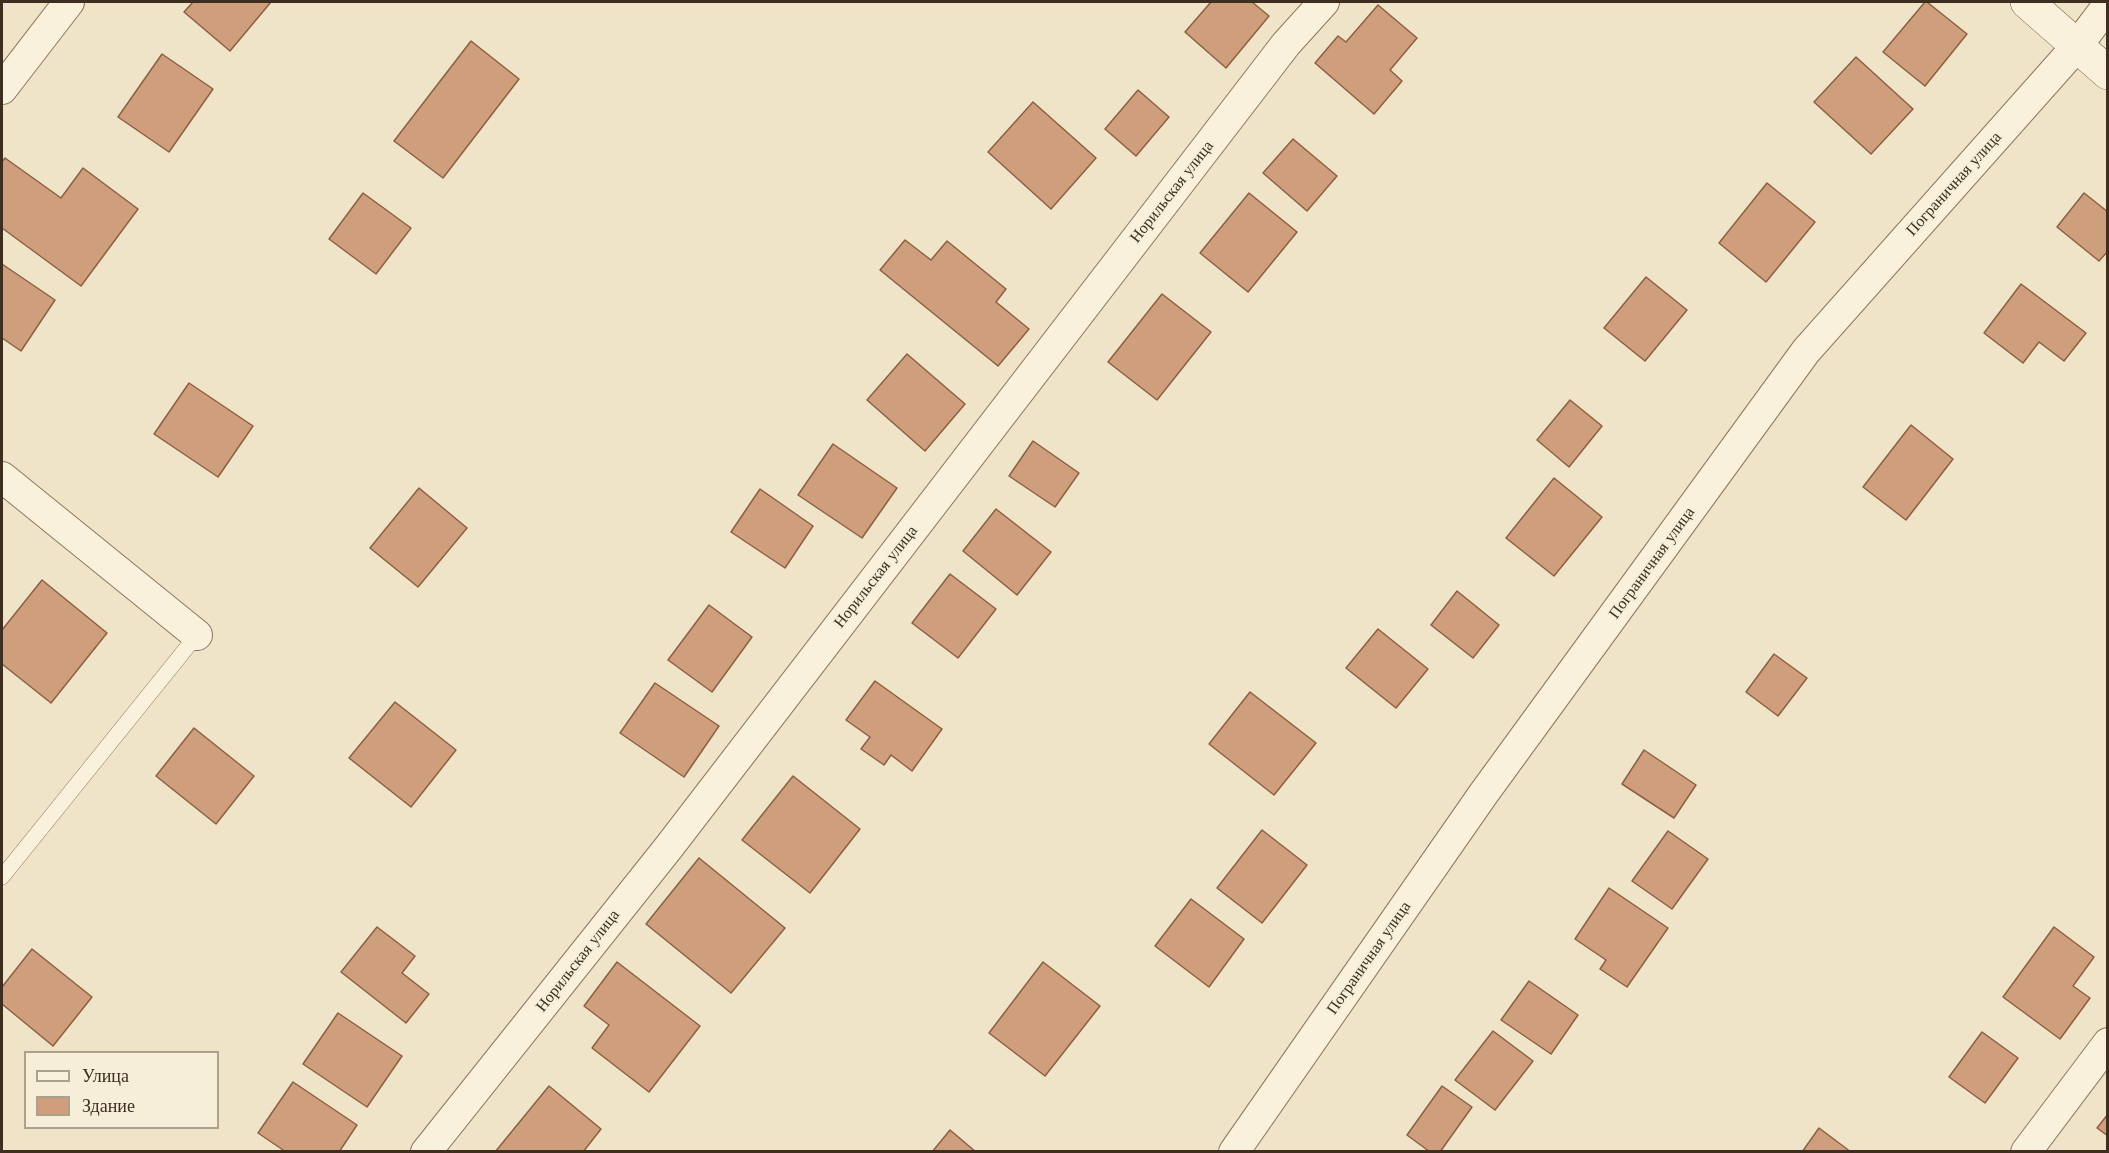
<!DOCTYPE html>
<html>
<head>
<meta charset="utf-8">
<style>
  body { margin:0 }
  #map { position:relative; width:2109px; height:1153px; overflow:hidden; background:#f0e4c8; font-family:"Libre Baskerville",serif }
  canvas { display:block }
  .frame { position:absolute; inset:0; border:3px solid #3d2e20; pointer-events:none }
  .legend { position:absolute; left:24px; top:1051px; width:195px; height:78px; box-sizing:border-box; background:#f7eed8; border:2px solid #ada18e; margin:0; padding:8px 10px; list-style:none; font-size:18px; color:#3d2e20 }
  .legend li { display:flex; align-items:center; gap:12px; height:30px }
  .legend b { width:30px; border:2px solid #ada18e }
</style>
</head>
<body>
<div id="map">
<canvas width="2109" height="1153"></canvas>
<div class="frame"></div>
<ul class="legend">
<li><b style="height:8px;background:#faf1dc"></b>Улица</li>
<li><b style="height:16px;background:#cf9f7d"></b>Здание</li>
</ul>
</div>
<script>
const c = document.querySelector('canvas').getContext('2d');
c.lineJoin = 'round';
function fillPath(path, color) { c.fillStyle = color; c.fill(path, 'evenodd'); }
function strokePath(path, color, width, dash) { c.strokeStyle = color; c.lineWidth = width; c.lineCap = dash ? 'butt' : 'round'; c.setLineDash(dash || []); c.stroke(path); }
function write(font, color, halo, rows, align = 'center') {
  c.font = font + ' "Libre Baskerville",serif'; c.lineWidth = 4.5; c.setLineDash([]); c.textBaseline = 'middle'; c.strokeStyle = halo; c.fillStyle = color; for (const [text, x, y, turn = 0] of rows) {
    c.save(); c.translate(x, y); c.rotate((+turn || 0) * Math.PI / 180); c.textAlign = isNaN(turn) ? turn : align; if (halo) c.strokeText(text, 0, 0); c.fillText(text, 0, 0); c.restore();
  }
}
const building = new Path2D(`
  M193,2H271L230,51L184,12Z
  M1211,2H1252L1269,16L1226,68L1185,32Z
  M1925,2H1927L1967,34L1925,86L1883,52Z
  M1378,5L1417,38L1390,70L1402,81L1374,114L1315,63L1338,36L1346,42Z
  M471,41L519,79L443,178L394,141Z
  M162,54L213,89L169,152L118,117Z
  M1856,57L1913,109L1871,154L1814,102Z
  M1138,90L1169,117L1136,156L1105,129Z
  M1033,102L1096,158L1051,209L988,152Z
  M1293,139L1337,176L1307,211L1263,173Z
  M5,158L61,198L83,168L138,209L81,286L2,228V162Z
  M1767,183L1815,222L1766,282L1719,243Z
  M363,193L411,228L376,274L329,239Z
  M1249,193L1297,232L1248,292L1200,253Z
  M2084,193L2108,212V251L2099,261L2057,227Z
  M905,240L931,260L947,241L1006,289L996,302L1029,329L998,366L880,270Z
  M2,264L55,300L21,351L2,338Z
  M1646,277L1687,310L1645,361L1604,328Z
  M2021,284L2086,333L2064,361L2039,342L2023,363L1984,333Z
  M1162,294L1211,332L1157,400L1108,362Z
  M907,354L965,404L925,451L867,400Z
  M189,383L253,426L218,477L154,434Z
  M1570,400L1602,426L1569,467L1537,440Z
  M1911,425L1953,459L1906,520L1863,487Z
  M1033,441L1079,473L1055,507L1009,476Z
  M833,444L897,488L862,538L798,495Z
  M1554,478L1602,517L1554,576L1506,538Z
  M419,488L467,528L418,587L370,548Z
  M760,489L813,526L785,568L731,532Z
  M996,509L1051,552L1017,595L963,551Z
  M950,574L996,609L958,658L912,623Z
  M42,580L107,633L51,703L2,664V630Z
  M1457,591L1499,625L1473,658L1431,625Z
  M709,605L752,637L712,692L668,660Z
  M1378,629L1428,669L1396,708L1346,668Z
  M1774,654L1807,678L1778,716L1746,692Z
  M875,681L942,729L912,771L891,755L884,765L861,749L870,737L846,720Z
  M655,683L719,726L684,777L620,733Z
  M1250,692L1316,743L1274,795L1209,744Z
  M395,702L456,750L411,807L349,758Z
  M194,728L254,776L216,824L156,776Z
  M1644,750L1696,785L1674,818L1622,784Z
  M793,776L860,829L810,893L742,840Z
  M1262,830L1307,865L1262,923L1217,888Z
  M1668,831L1708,859L1672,909L1632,881Z
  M699,858L785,928L731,993L646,924Z
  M1609,888L1668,928L1627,987L1600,969L1606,960L1575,939Z
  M1191,899L1244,939L1209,987L1155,946Z
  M377,927L415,956L402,973L429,994L406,1023L341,972Z
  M2054,927L2094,957L2073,986L2090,998L2060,1039L2003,997Z
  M32,949L92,997L53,1046L2,1004V987Z
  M617,962L700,1026L649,1092L592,1048L609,1025L584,1006Z
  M1043,962L1100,1006L1045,1076L989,1033Z
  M1529,981L1578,1015L1551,1054L1501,1020Z
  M338,1013L402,1056L367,1107L303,1064Z
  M1493,1031L1533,1061L1495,1110L1455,1080Z
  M1982,1032L2018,1058L1985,1103L1949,1077Z
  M293,1082L357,1125L339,1152H286L258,1133Z
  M549,1086L601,1129L583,1152H495Z
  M1442,1086L1472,1107L1440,1152H1430L1407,1135Z
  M2108,1114V1136L2097,1128Z
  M1819,1128L1851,1152H1802Z
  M950,1130L976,1152H932Z`);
fillPath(building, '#cf9f7d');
strokePath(building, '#8d5f41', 1.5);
const lane = new Path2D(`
  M2,877L197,635`);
const street = new Path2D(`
  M2,89L69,2
  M2,477L197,635
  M426,1152L669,847L1286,44L1324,2
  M1234,1152L1484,793L1806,351L2077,46L2108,5
  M2026,1152L2108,1043`);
const secondary = new Path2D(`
  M2027,2L2108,73`);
strokePath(lane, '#8d765c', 16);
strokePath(street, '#8d765c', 32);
strokePath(secondary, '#6f573f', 34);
strokePath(lane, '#faf1dc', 15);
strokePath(street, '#faf1dc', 30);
strokePath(secondary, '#faf1dc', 33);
write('16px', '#3d2e20', '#f7eed8', [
  ["Пограничная улица",1954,184,-48],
  ["Норильская улица",1172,192,-52],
  ["Пограничная улица",1652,563,-54],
  ["Норильская улица",876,577,-52],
  ["Пограничная улица",1369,958,-55],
  ["Норильская улица",578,961,-52]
]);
</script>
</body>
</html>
